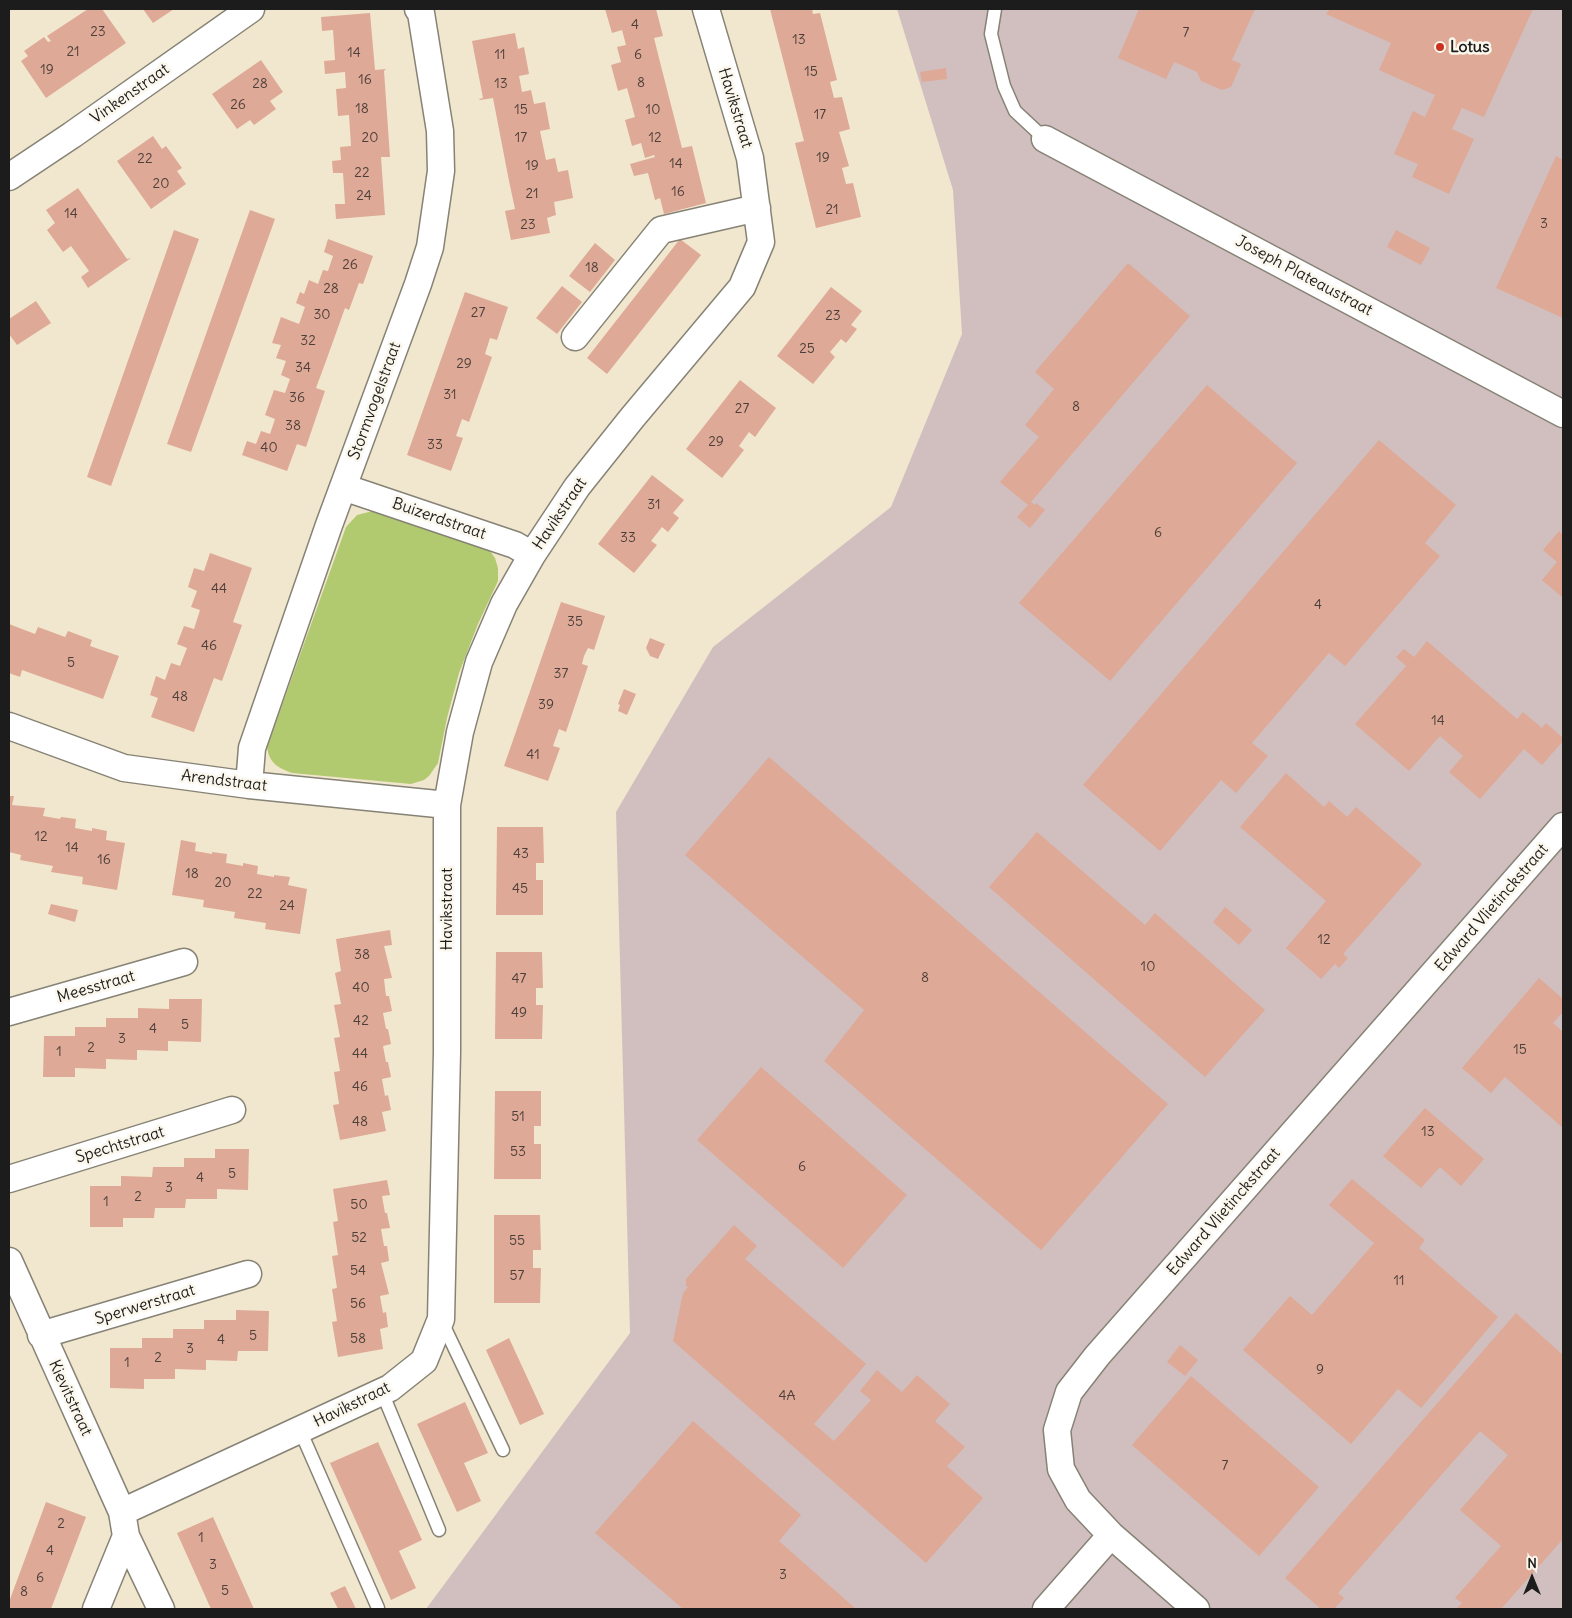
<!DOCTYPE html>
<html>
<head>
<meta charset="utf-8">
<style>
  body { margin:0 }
  #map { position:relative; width:1572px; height:1618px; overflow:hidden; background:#f1e7ce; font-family:Delius,sans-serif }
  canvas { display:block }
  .frame { position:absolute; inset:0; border:10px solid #1c1c1c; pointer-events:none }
  .north { position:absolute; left:1507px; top:1553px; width:50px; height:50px; -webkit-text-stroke:4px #fbf7ec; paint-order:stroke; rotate:0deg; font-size:14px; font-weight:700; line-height:20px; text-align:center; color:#1c1c1c }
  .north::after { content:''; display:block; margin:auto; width:18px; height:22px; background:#1c1c1c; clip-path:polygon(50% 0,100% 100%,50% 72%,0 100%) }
</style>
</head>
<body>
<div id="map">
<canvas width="1572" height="1618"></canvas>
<div class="frame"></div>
<div class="north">N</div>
</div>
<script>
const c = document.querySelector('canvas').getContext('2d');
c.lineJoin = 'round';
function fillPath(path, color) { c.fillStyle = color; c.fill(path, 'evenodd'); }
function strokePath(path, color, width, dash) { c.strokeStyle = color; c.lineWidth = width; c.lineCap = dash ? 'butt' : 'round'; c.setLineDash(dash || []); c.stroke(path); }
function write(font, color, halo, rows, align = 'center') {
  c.font = font + ' Delius,sans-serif'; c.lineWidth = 5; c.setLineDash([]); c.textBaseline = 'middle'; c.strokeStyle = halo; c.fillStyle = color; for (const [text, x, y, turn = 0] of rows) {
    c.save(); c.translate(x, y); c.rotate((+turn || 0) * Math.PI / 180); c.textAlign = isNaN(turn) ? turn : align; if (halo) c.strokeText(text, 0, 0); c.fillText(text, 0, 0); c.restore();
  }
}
fillPath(new Path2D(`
  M897,9H1563V1609H426L630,1333L616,812L713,647L891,507L962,334L953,190Z`), '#d1bfbf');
fillPath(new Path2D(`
  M373,511L483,546L490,551L495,558L498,568V581L478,624L459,673L447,718L438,763L429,776L424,780L411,784L292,773C278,768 269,763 267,747L346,527L357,515Z`), '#b2ca6f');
fillPath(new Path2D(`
  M88,9H102L126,43L46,98L21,61L28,56L24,51L44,37L48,42L51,41L47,36Z
  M143,9H174L153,23Z
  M605,9H656L663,36L654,38L661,66L682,148L692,146L706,203L664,214L660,198L655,200L648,173L634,176L630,164L655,157L654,155L645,158L641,143L632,146L625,120L635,117L627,88L618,91L611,65L621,62L617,47L626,45L622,30L612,33Z
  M770,9H812L813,14L820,13L837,80L830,82L834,98L842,97L850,129L839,132L849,166L842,168L846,184L853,183L861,217L816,228L795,143L804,141Z
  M1139,9H1255L1232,60L1241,64L1231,87L1222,90L1201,81L1197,72L1174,62L1166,79L1118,58Z
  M1330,9H1533L1484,117L1462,108L1452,129L1474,139L1449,194L1412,177L1418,164L1394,154L1413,111L1425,117L1435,95L1379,70L1391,43L1326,14Z
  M370,13L375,70L386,69L384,71L390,157H381L385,215L336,219L335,204H345L344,188L343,173H333L332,161L341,160L340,147L351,146L349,115L338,116L336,89L346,88L345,72L325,74L324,61L335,60L333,30L322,31L321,17Z
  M515,33L518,49L524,47L529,74L519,76L522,92L531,90L534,104L545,102L550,129L540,131L546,160L555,158L558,172L568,170L573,198L554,202L556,215L547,218L550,233L511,240L505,211L515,209L509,181L493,98L480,100L479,99L483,98L472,41Z
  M261,60L283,92L270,101L276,109L254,125L250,120L237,129L212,94Z
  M946,68L947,79L922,82L920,72Z
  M153,136L162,149L166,146L182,168L177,171L186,184L151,209L117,161Z
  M1556,156L1563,160V318L1496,288Z
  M78,188L127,259L131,258L88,288L81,277L89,271L71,246L63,252L47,230L55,223L46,210Z
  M250,210L275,219L191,452L167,444Z
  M174,230L199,239L111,486L87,477Z
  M1396,230L1430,248L1421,265L1387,247Z
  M328,239L373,256L363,284L359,283L349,310L345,308L326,361L316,388L325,391L306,447L297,444L287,471L242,455L247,441L256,444L261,431L270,434L275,419L265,415L274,390L285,393L290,379L281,375L286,361L276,358L281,345L272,343L281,317L299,324L305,307L296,303L300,292L304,294L309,280L318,284L323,270L328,271L333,256L324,252Z
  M680,239L701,255L607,374L587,358Z
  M595,243L615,260L590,292L569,276Z
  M1128,263L1190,316L1031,502L1035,505L1036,503L1045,510L1030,528L1017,517L1028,505L1000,482L1039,437L1025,425L1054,389L1035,372Z
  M562,286L582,302L557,334L536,318Z
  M831,287L862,311L851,325L857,329L846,343L841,339L830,352L835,357L813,384L777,356Z
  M465,292L508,307L497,340L490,338L485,354L492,357L469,422L462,419L456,436L463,438L451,471L407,455Z
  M36,301L51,323L17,345L9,334V319Z
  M740,380L776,408L755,437L749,432L739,446L744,450L722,478L686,449Z
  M1207,385L1297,463L1110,681L1019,603Z
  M1379,440L1456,505L1425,543L1440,556L1345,666L1329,653L1252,743L1268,756L1236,793L1221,780L1160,851L1083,785Z
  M652,475L684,500L673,513L679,518L668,532L662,527L651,541L657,545L634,573L598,544Z
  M1559,531L1563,535V598L1542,580L1557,562L1543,550Z
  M210,553L252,568L233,622L242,625L222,681L214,678L194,732L151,717L158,698L150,695L156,676L165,680L171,663L180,666L187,648L177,644L184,626L194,629L200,610L191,607L197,591L188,587L194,568L204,571Z
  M561,602L605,616L594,650L588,648L584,656L582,664L588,666L566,732L559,729L553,746L560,748L548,781L504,766Z
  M9,624L35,634L38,627L65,637L68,631L92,640L90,646L119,656L103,699L22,670L20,677L9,673Z
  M650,638L665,644L658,659L650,656L646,648Z
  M1427,641L1517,719L1523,712L1542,728L1546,723L1563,738V741L1542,765L1524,749L1480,799L1449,772L1463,756L1440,736L1409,771L1355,724L1406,666L1396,657L1404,649L1414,657Z
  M624,689L636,694L627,715L618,711L620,705L618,704Z
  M769,757L1168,1104L1041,1250L824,1061L864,1010L685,855Z
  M1286,773L1324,807L1329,801L1347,817L1356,807L1422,864L1343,954L1348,958L1339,968L1335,964L1321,979L1286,948L1326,901L1240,827Z
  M9,796H14L12,805L45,808L43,816L60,819L61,817L76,819L75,828L92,831V828L107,831L106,840L125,843L117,890L82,884L83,877L51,872L53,866L20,860L21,855L9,852Z
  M497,827H543L544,863H536V880H543V915H496Z
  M1037,832L1145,925L1155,913L1265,1010L1205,1077L989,887Z
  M181,840L196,843L195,851L212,854V852L227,854L226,863L243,866V863L258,866L257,874L274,877V875L290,877L288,885L307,889L300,934L265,929L266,923L234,918L235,912L203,907L204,900L172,895Z
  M51,904L78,910L75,922L48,914Z
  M1225,907L1252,930L1239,945L1213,922Z
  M390,930L392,945L384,946L392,978L384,979L386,996H389L392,1011L383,1013L386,1029H388L391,1044L383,1046L386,1062H388L391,1077L382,1079L385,1096L388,1095L391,1110L382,1112L386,1131L340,1140L333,1105L339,1104L334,1072L340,1071L334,1038L340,1037L334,1005L341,1004L335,973L341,971L336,939Z
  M496,952H542L543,988H536V1005H543L542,1039H495Z
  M1539,978L1563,999V1012L1553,1023L1563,1032V1128L1505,1077L1491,1093L1462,1068Z
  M169,999H202L201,1042L168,1041V1051L137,1050V1060L106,1059V1069L75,1068V1077H43L44,1036H75V1027H106V1018H138V1008L169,1009Z
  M761,1067L907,1195L843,1268L697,1140Z
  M495,1091H541V1126H534V1144H541V1179H494Z
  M1425,1108L1484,1159L1461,1186L1440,1167L1421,1188L1383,1156Z
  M215,1149H249L248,1190L217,1189V1199H186L185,1208H155L154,1218H123V1227H90V1186H121V1176L152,1177L153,1167H184V1158H215Z
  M1352,1179L1425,1240L1419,1248L1498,1317L1421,1408L1398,1389L1351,1444L1243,1350L1290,1296L1312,1315L1374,1243L1329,1205Z
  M387,1180L390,1195L382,1196L385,1213H387L390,1228L381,1229L384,1246H387L389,1261L381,1263L389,1294L380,1296L383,1313L386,1312L388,1327L380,1329L383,1349L338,1357L332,1322L337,1321L332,1289L337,1288L332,1256L338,1255L333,1222L338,1221L333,1189Z
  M494,1215H540L541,1250H533V1268H541L540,1303H494Z
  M734,1225L757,1246L745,1259L866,1364L814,1424L834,1441L871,1400L860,1391L877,1370L902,1392L917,1375L950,1404L935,1421L965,1447L947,1466L983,1498L926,1563L673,1341L683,1293L688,1287L686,1286V1279Z
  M236,1310L269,1311L268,1351H238L237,1361L206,1360V1370L175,1369V1379H144V1389L110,1388V1348H142V1338H173V1329H204V1320H236Z
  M1516,1313L1563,1355V1539L1501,1609H1456L1462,1603L1455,1598L1501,1546L1460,1510L1508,1455L1480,1431L1338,1593L1344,1598L1334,1609H1321L1285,1578Z
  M509,1338L544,1414L520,1425L486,1350Z
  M1180,1345L1198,1360L1185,1376L1167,1362Z
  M1191,1376L1319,1487L1259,1556L1132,1445Z
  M465,1402L488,1453L464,1463L481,1501L457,1512L417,1424Z
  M693,1421L801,1515L779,1541L856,1609H683L595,1533Z
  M378,1442L422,1540L399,1551L416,1588L391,1600L330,1463Z
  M46,1502L86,1517L51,1609H9V1602Z
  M213,1517L225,1544L254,1609H211L177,1533Z
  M345,1586L356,1609H338L330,1593Z`), '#dea996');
const service = new Path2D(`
  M995,9L991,34L1004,86L1015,111L1045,139
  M442,1322L503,1450
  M382,1392L439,1530
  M300,1430L378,1608`);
const minor = new Path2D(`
  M1045,139L1563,414
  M9,177L72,135L251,9
  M575,337L661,230L757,208
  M343,487L515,545L532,555
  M9,726L124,768L249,785L447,805
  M249,785L252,748L329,525L418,284L430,247L441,171L440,131L421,13L418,9
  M9,1012L184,962
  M9,1179L232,1110
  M9,1261L122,1512L126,1536L161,1609
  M41,1335L248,1274
  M122,1512L390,1388L424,1361L441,1319L447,1052V805L460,732L479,662L504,604L532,555L577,487L632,418L742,287L761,242L750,158L706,9
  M96,1609L126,1536
  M1046,1609L1111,1535
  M1196,1609L1111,1535L1078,1500L1061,1469L1057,1430L1069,1392L1097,1356L1563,826`);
strokePath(service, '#868275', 15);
strokePath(minor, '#868275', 29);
strokePath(service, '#fff', 12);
strokePath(minor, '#fff', 26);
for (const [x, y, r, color] of [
  [1440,47,5,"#c8321e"]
]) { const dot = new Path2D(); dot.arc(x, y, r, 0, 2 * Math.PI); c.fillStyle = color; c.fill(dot); strokePath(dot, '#fbf7ec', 2); }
write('14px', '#4c3f3a', null, [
  ["4",635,25],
  ["23",98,32],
  ["7",1186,33],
  ["13",799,40],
  ["21",73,52],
  ["14",354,53],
  ["11",500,55],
  ["6",638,55],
  ["19",47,70],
  ["15",811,72],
  ["16",365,80],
  ["8",641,83],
  ["28",260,84],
  ["13",501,84],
  ["26",238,105],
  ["18",362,109],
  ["15",521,110],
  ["10",653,110],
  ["17",820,115],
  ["20",370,138],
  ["17",521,138],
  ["12",655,138],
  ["19",823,158],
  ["22",145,159],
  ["14",676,164],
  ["19",532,166],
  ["22",362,173],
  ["20",161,184],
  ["16",678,192],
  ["21",532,194],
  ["24",364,196],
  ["21",832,210],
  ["14",71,214],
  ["3",1544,224],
  ["23",528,225],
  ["26",350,265],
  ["18",592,268],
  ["28",331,289],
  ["27",478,313],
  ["30",322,315],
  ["23",833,316],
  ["32",308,341],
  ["25",807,349],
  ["29",464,364],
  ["34",303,368],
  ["31",450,395],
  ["36",297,398],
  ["8",1076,407],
  ["27",742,409],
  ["38",293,426],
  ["29",716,442],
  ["33",435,445],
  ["40",269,448],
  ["31",654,505],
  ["6",1158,533],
  ["33",628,538],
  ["44",219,589],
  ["4",1318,605],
  ["35",575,622],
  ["46",209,646],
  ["5",71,663],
  ["37",561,674],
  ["48",180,697],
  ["39",546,705],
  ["14",1438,721],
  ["41",533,755],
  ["12",41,837],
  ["14",72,848],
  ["43",521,854],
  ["16",104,860],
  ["18",192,874],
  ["20",223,883],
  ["45",520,889],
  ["22",255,894],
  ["24",287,906],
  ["12",1324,940],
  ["38",362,955],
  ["10",1148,967],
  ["8",925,978],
  ["47",519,979],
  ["40",361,988],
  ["49",519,1013],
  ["42",361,1021],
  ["5",185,1025],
  ["4",153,1029],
  ["3",122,1039],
  ["2",91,1048],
  ["15",1520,1050],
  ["1",59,1052],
  ["44",360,1054],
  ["46",360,1087],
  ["51",518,1117],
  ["48",360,1122],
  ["13",1428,1132],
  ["53",518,1152],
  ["6",802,1167],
  ["5",232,1174],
  ["4",200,1178],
  ["3",169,1188],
  ["2",138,1197],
  ["1",106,1202],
  ["50",359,1205],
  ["52",359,1238],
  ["55",517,1241],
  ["54",358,1271],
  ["57",517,1276],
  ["11",1399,1281],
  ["56",358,1304],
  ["5",253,1336],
  ["58",358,1339],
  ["4",221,1340],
  ["3",190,1349],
  ["2",158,1358],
  ["1",127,1363],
  ["9",1320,1370],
  ["4A",787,1396],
  ["7",1225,1466],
  ["2",61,1524],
  ["1",201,1538],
  ["4",50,1551],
  ["3",213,1565],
  ["3",783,1575],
  ["6",40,1578],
  ["5",225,1591],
  ["8",24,1592]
]);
write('bold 16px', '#1c1c1c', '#fbf7ec', [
  ["Lotus",1450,47]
], 'left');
write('16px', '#1c1c1c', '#fbf7ec', [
  ["Vinkenstraat",130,94,-35],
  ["Havikstraat",735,108,73],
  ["Joseph Plateaustraat",1304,276,28],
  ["Stormvogelstraat",375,401,-70],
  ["Havikstraat",560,514,-56],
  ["Buizerdstraat",439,519,19],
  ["Arendstraat",224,781,7],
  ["Edward Vlietinckstraat",1492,908,-49],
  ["Havikstraat",447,909,-90],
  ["Meesstraat",96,987,-16],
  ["Spechtstraat",120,1145,-17],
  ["Edward Vlietinckstraat",1224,1212,-49],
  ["Sperwerstraat",145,1305,-17],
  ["Kievitstraat",70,1398,65],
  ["Havikstraat",352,1405,-26]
]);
</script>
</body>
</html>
